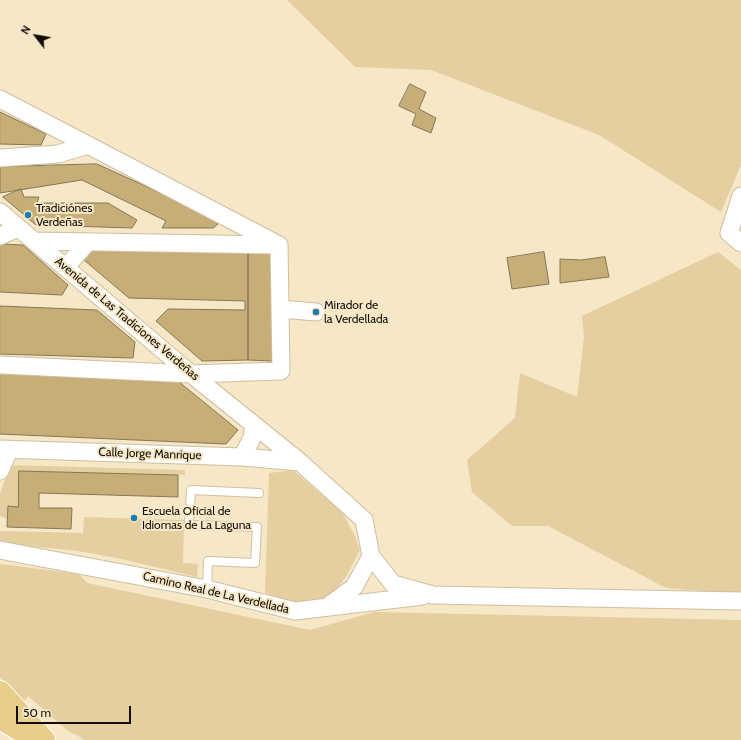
<!DOCTYPE html>
<html>
<head>
<meta charset="utf-8">
<style>
  body { margin:0 }
  #map { position:relative; width:741px; height:740px; overflow:hidden; background:#f6e7c7; font-family:Cabin,sans-serif }
  canvas { display:block }
  .north { position:absolute; left:16px; top:16px; width:40px; height:40px; -webkit-text-stroke:3px #f6e7c7; paint-order:stroke; rotate:301deg; font-size:11px; font-weight:700; line-height:16px; text-align:center; color:#120d04 }
  .north::after { content:''; display:block; margin:auto; width:14px; height:18px; background:#120d04; clip-path:polygon(50% 0,100% 100%,50% 72%,0 100%) }
  .scale { position:absolute; left:16px; top:706px; width:115px; height:18px; box-sizing:border-box; border:2px solid #120d04; border-top:0; padding-left:5px; font-size:12px; line-height:14px; white-space:nowrap; color:#120d04; -webkit-text-stroke:3px #f6e7c7; paint-order:stroke }
</style>
</head>
<body>
<div id="map">
<canvas width="741" height="740"></canvas>
<div class="north">N</div>
<div class="scale">50 m</div>
</div>
<script>
const c = document.querySelector('canvas').getContext('2d');
c.lineJoin = 'round';
function fillPath(path, color) { c.fillStyle = color; c.fill(path, 'evenodd'); }
function strokePath(path, color, width, dash) { c.strokeStyle = color; c.lineWidth = width; c.lineCap = dash ? 'butt' : 'round'; c.setLineDash(dash || []); c.stroke(path); }
function write(font, color, halo, rows, align = 'center') {
  c.font = font + ' Cabin,sans-serif'; c.lineWidth = 4; c.setLineDash([]); c.textBaseline = 'middle'; c.strokeStyle = halo; c.fillStyle = color; for (const [text, x, y, turn = 0] of rows) {
    c.save(); c.translate(x, y); c.rotate((+turn || 0) * Math.PI / 180); c.textAlign = isNaN(turn) ? turn : align; if (halo) c.strokeText(text, 0, 0); c.fillText(text, 0, 0); c.restore();
  }
}
fillPath(new Path2D(`
  M287,0H741V165L721,212L599,135L431,70L355,67Z
  M718,252L741,270V594L666,588L548,526H512L472,492L467,460L515,418L520,373L577,397L584,337L582,316Z
  M11,465L185,470V475L19,471L18,507L8,519L0,516V493Z
  M293,470L342,512L355,536L360,550L346,577L330,597L302,605L265,593L269,473Z
  M84,517L184,520L183,563L198,564L197,577L117,558L78,551L0,543V531L83,533Z
  M0,564L79,574L87,583L310,630L374,612L741,620V740H85L67,730L28,696L23,703L0,677Z`), '#e5cfa0');
const building = new Path2D(`
  M410,84L426,92L419,109L436,118L431,133L412,125L416,114L399,106Z
  M0,112L46,134L41,145L0,144Z
  M97,164L213,217L218,224L213,228H162L166,221L82,180L0,193V167Z
  M21,189L24,197H39L37,203H108L137,220L132,228L36,225L3,197Z
  M0,244L23,245L68,285L62,295L0,292Z
  M95,247L248,252V360L202,361L156,321L168,309L245,310V301L129,298L84,260Z
  M267,250L274,257L272,361L248,360V252Z
  M544,252L549,284L512,289L507,258Z
  M605,257L609,277L560,283V259L581,260Z
  M0,306L97,310L135,342L133,358L0,354Z
  M0,370L173,377L238,430L226,444L0,434Z
  M19,471L178,475V497L39,493V508H72L71,529L7,527L8,506L18,507Z`);
fillPath(building, '#c7ae77');
strokePath(building, '#837659', 1);
const lane = new Path2D(`
  M207,589L208,561L255,563L257,527L189,525L191,490L259,493`);
const street = new Path2D(`
  M0,99L279,245L281,371L191,374L0,365
  M0,158L58,154L88,145
  M741,196L729,233L741,243
  M0,212L191,374L300,462L364,520L371,556L393,584L433,595L741,601
  M0,236L18,228
  M35,241L275,245
  M66,267L88,242
  M280,309L316,312
  M0,449L242,457L300,462
  M242,457L252,438L254,425
  M0,471L9,450
  M0,550L207,589L295,611L423,596
  M327,607L354,587L371,556`);
const primary = new Path2D(`
  M0,692L44,740
  M0,718L30,736`);
strokePath(lane, '#cebfa0', 10);
strokePath(street, '#cebfa0', 19);
strokePath(primary, '#fff', 24);
strokePath(lane, '#fff', 8);
strokePath(street, '#fff', 17);
strokePath(primary, '#e8cd8b', 22);
for (const [x, y, r, color] of [
  [28,215,4,"#217dab"],
  [316,312,4,"#217dab"],
  [134,518,4,"#217dab"]
]) { const dot = new Path2D(); dot.arc(x, y, r, 0, 2 * Math.PI); c.fillStyle = color; c.fill(dot); strokePath(dot, '#f6e7c7', 1.5); }
write('12px', '#120d04', '#f6e7c7', [
  ["Tradiciónes",36,208],
  ["Verdeñas",36,222],
  ["Mirador de",324,305],
  ["la Verdellada",324,319],
  ["Escuela Oficial de",142,511],
  ["Idiomas de La Laguna",142,525]
], 'left');
write('12px', '#120d04', '#f6e7c7', [
  ["Avenida de Las Tradiciones Verdeñas",127,319,40],
  ["Calle Jorge Manrique",150,454,2],
  ["Camino Real de La Verdellada",216,593,13]
]);
</script>
</body>
</html>
